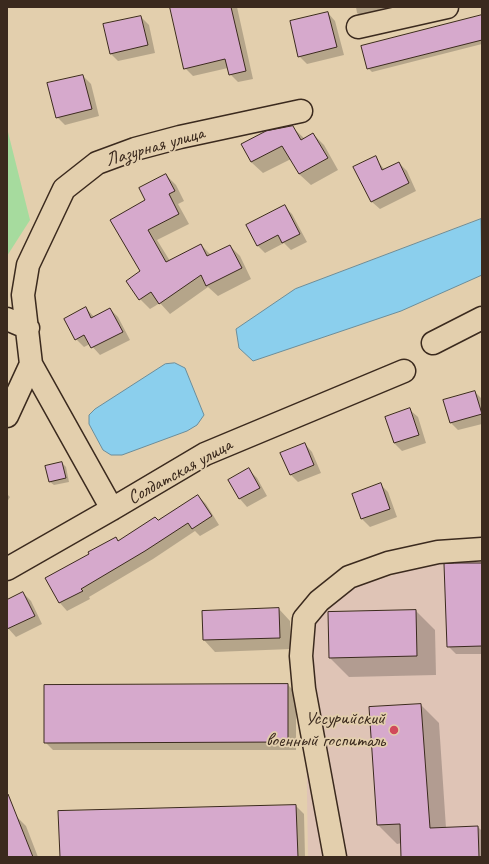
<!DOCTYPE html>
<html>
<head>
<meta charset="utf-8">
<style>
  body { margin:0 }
  #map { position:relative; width:489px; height:864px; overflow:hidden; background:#e3cfad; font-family:Caveat,sans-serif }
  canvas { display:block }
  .frame { position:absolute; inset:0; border:8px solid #3b2a1e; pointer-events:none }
</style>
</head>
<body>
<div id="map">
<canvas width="489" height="864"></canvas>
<div class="frame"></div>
</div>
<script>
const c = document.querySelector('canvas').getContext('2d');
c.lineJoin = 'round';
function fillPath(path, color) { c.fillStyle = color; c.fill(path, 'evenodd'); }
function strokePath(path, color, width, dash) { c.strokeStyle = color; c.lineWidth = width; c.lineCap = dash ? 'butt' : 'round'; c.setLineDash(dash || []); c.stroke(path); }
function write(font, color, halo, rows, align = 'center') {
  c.font = font + ' Caveat,sans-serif'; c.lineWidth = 3.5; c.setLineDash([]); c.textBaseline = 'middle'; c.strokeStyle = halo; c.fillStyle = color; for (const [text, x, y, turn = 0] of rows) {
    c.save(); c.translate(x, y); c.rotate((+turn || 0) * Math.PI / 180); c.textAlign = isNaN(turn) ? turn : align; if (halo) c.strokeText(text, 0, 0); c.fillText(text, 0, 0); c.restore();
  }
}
fillPath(new Path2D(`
  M482,547V857H308L304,603Z`), '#dfc4b6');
fillPath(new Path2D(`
  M7,128L30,220L7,256Z`), '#a6db9e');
const water = new Path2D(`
  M481,219L482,275L401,311L253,361L239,348L236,329L295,289Z
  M175,363L185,368L204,415L197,425L187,431L122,455H111L103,450L89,424V415L95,409L165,364Z`);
fillPath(water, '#8bcfed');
strokePath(water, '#6b8d9a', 1);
fillPath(new Path2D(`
  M171,7H237L253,79L238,82L230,74L228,68L193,76L185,68Z
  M356,7H401L361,16L357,13Z
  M328,13L335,21L344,55L307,64L299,56Z
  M141,17L149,25L155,53L118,61L110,53Z
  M482,17V44L372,72L368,68Z
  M83,76L91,84L99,116L65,125L57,117Z
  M292,127L305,139L313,134L324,145L338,170L311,185L299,174L291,159L263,173L251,162Z
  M375,158L385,170L399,163L407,171L416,191L380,209L372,202L355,168Z
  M166,175L176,185L184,201L178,204L189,224L157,240L170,261L201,245L211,255L230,246L240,256L251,279L218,296L208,287L170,314L160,303L150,309L140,299L146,200Z
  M284,206L292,214L307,242L291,250L284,243L265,253L257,245Z
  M86,308L94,317L110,309L118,317L130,340L100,355L90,344L84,347L76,339Z
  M475,392L482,399V424L458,430L451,423Z
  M410,410L418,417L426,443L402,451L394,443L386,418Z
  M305,444L312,452L321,473L298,482L291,475Z
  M62,463L66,467L69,482L54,485L50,482Z
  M249,470L257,478L267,496L247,507L240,499L230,480Z
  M380,484L388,492L397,517L370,527L362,519L353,494Z
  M7,494L10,497L7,502Z
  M198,496L206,504L219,525L200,536L195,531L153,559L89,597L90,599L67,611L60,603L46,578L91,555L116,538L119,542L158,521Z
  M482,564V654H456L448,646Z
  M23,593L31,601L42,624L16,637L7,627V601Z
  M279,609L290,621L291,649L215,652L204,640Z
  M416,611L435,630L436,675L349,677L330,658L329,613Z
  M288,685L296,693V750H53L45,742Z
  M421,705L439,723L446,828L478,827L482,831V857H402V843L397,844L378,825L370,708Z
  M296,806L304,814L305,857H61L59,812Z
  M16,816L26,826L38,857H7V819Z`), '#0003');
const building = new Path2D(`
  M170,7H231L246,71L229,75L225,59L184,69Z
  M328,12L337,47L298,57L290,21Z
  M482,15V40L367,69L361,46Z
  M141,16L148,45L110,54L103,24Z
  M83,75L92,109L56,118L47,83Z
  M293,126L301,140L313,133L328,158L299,174L282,146L251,162L241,144L266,131Z
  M376,156L382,170L399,162L409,183L371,202L353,167Z
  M166,174L175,191L169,194L179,214L148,230L166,262L201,244L207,256L230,245L242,268L206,286L201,275L159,304L151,292L139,300L126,281L140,271L110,220L145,200L139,188Z
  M285,205L300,234L282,243L278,235L257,246L246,225Z
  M86,307L91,318L110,308L123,332L91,348L84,335L75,340L64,319Z
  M475,391L482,414L450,423L443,400Z
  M410,408L419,435L394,443L385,417Z
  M305,443L314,465L290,475L280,453Z
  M62,462L66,478L49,482L45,466Z
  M249,468L260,488L239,499L228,480Z
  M381,483L390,509L361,519L352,494Z
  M198,495L212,516L192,529L188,523L145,551L81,589L83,591L59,603L45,578L89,554L88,552L116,537L118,541L155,517L158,520Z
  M455,563H482V646L447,647L444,564Z
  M23,592L35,616L7,629V600Z
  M279,608L280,638L203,640L202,611Z
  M416,610L417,656L329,658L328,612Z
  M288,684V742L44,743V685Z
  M421,704L430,828L478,826L479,857H401L400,824L377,825L369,707Z
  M7,794H8L33,857H7Z
  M296,805L298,857H60L58,811Z`);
fillPath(building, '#d6a9cc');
strokePath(building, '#3b2a1e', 1);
const minor = new Path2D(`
  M358,27L447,7
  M7,319L28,328
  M433,343L482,318
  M31,364L112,509
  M7,416L31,364L23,295L28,265L64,189L97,163L135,149L180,137L301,111
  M7,569L112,509L205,454L404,371
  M335,857L304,689L301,656L304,619L319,601L349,577L388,563L438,552L482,549`);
strokePath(minor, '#3b2a1e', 25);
strokePath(minor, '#e3cfad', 22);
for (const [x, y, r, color] of [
  [394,730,5,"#d1495b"]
]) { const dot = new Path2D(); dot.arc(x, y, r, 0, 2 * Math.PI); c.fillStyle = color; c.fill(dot); strokePath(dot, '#e3cfad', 1.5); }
write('19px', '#3b2a1e', '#e3cfad', [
  ["Лазурная улица",155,147,-16],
  ["Солдатская улица",180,472,-29]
]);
write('19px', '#3b2a1e', '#e3cfad', [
  ["Уссурийский",385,719],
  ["военный госпиталь",385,741]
], 'right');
</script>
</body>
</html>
